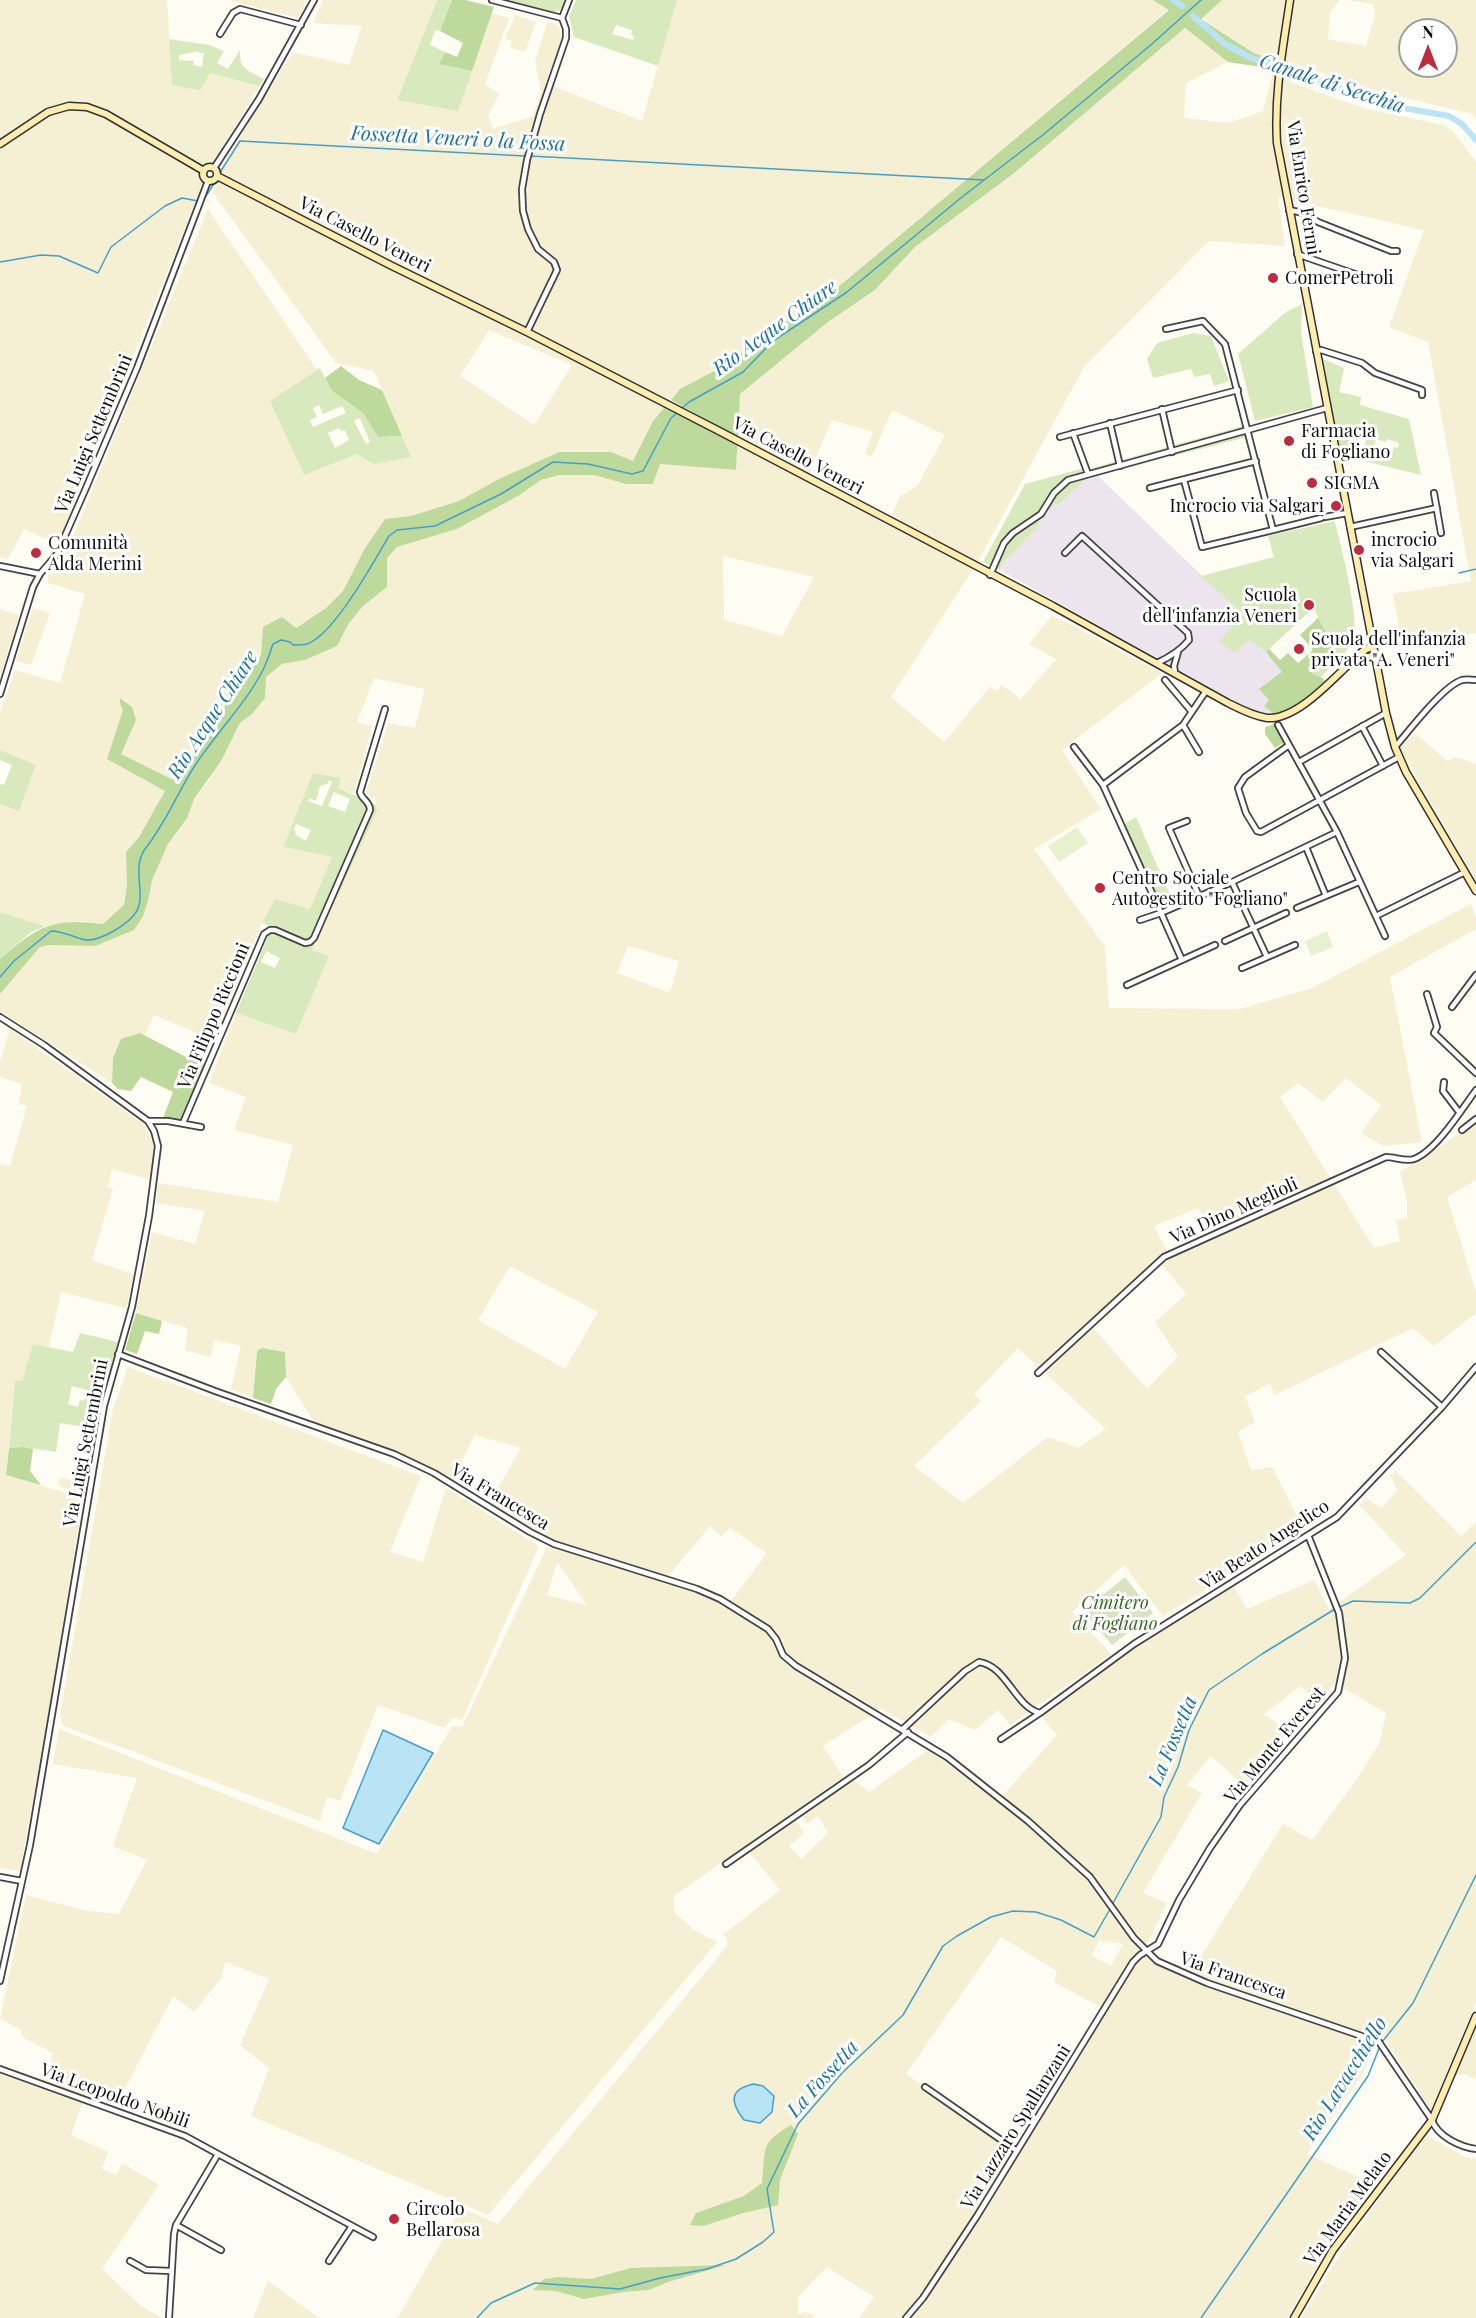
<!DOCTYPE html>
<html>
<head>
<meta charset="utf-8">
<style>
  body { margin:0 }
  #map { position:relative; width:1476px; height:2318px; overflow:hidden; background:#fffcf4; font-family:"Playfair Display",serif }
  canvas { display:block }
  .north { position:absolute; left:1398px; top:18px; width:60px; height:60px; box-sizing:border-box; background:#fff; border:2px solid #9f9f9f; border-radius:50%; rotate:0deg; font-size:16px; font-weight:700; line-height:24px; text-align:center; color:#101010 }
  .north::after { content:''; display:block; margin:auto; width:21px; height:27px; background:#be2a3e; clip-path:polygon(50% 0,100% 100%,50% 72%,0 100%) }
</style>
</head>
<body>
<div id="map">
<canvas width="1476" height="2318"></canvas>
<div class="north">N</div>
</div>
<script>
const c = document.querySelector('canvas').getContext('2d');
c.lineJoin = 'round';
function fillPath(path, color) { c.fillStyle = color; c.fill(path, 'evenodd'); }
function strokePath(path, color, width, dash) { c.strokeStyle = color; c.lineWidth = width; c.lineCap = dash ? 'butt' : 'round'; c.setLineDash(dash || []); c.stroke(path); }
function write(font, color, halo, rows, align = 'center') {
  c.font = font + ' "Playfair Display",serif'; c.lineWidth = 6; c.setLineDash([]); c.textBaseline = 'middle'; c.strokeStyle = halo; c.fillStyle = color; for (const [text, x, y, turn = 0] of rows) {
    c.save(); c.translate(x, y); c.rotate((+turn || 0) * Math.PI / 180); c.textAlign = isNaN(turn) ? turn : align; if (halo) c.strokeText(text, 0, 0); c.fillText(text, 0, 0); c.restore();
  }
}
fillPath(new Path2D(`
  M1098,476L1244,616L1249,640L1266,652L1283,672L1269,700L1264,705L1274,714L1254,712L1000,570L1002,564L1040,525L1037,522L1055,503L1088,478Z`), '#ece5ee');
fillPath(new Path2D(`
  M0,0H167L172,85L210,73L259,86L206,175L58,544L24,529L8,559L0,557Z
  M228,0H306L299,18Z
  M323,0H437L397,100L458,110L492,13L509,18L485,84L499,94L488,115L493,129L533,116L541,93L535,61L548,21L559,26L562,38L545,83L642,121L677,0H1153L1169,9L819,303L776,327L756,344L718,369L680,389L653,421L633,461L611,452H559L499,479L459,501L411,516L385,519L365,548L343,591L326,608L295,628L263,627L261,655L162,795L158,806L139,837L126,852L127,885L124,905L116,914L103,924L82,921L45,926L0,912V804L19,811L36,765L0,750V713L15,670L60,683L85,594L48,583V575L66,554L208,209L317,370L270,401L304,474L357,454L411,457L374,371L336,363L213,193L220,169L293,52L349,65L362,26L313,23ZM489,330L572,365L534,425L460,376Z
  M1222,0H1339L1330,13L1328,39L1366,46L1375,15L1373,4L1348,0H1476V119L1472,114L1365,88L1299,65L1254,53L1201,18ZM1410,30H1446V66H1410Z
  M515,15L536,22L525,52L510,47L512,41L505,39Z
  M1185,28L1228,62L1186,83L1184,118L1228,123L1263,111L1273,73L1282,78L1309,89L1367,109L1443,125L1452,130L1476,162V633L1403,647L1393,594L1471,581L1428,342L1389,327L1424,230L1278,197L1285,246L1209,241L1084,367L977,563L891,697L944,742L990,687L996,691L1002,685L1021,699L1056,659L1029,644L1052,615L1162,673L1062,750L1101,809L1034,849L1105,946L1109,1008L1240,1009L1312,988L1471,904L1476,919V929L1390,977L1422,1142L1383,1146L1361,1133L1381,1105L1346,1078L1323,1102L1298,1083L1280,1097L1374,1248L1400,1241L1396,1220L1407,1218V1201L1400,1172L1476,1123V1180L1447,1197L1476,1292V1313L1434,1346L1413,1328L1275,1395L1270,1384L1245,1396L1255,1422L1238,1432L1251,1470L1272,1467L1304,1529L1163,1616L1124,1565L1072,1612L1111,1654L1010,1725L998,1710L975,1730L949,1719L931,1737L881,1709L823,1746L843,1777L674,1896V1912L694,1930L717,1942L488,2215L251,2116L269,2068L240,2045L269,1979L225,1962L222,1977L194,2012L173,1996L117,2104L86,2092L71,2135L108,2152L102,2169L117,2175L122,2163L159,2185L102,2269L139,2304L161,2318H0V2072L40,2087L53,2053L22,2037L21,2030L0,2019L26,1895L88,1911L119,1914L147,1860L113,1846L137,1778L53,1764L59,1729L377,1854L452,1726L462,1727L548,1545L488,1506L521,1448L475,1435L450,1483L411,1461L317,1427L286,1377L285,1352L257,1351L253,1398L231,1389L241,1346L215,1340L210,1357L185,1350L188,1328L136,1313L152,1232L195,1244L205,1211L156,1203L158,1183L278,1202L293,1145L234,1130L246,1097L209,1083L236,1013L296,1034L329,956L312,950L377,811L375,798L366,793L388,723L415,728L425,689L374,678L357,722L372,726L354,794L338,788L341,778L313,773L283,847L332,857L310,909L275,899L262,923L214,1040L154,1015L145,1036L140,1033L113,1058L112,1083L0,1011V994L40,947L49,945L95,946L151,880L168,844L187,818L194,799L209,780L241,723L252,714L264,698L266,677L282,664L305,660L337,646L349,623L363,606L386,587L387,558L397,547L457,529L518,496L541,480L559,475H594L626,484H653L660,464L736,470L740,394L828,322L875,290L915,247L1013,174ZM892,410L945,435L917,486L900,496L889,521L807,478L832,420L873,432L865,454L872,456ZM723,556L814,577L782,636L724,620ZM628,946L679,961L670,993L617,973ZM1198,1208L1215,1234L1169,1255L1154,1226ZM1159,1261L1186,1294L1155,1322L1178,1356L1147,1389L1090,1324ZM510,1266L598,1312L565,1369L478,1320ZM1018,1348L1106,1429L1078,1448L1048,1437L963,1503L914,1466L981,1401L974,1394ZM710,1526L721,1536L730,1528L767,1553L735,1596L727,1603L666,1579ZM557,1563H558L587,1605L547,1595Z
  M33,608L50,613L31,665L16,661Z
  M0,609L19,615L0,678Z
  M1415,733L1447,761L1456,757L1476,764V881L1400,748Z
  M10,1029L145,1125L155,1148L150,1180L112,1169L108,1187L113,1189L92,1260L134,1275L126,1308L61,1292L49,1347L33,1344L22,1381L15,1380L6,1475L83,1498L48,1716L20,1871L0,1868V1164L10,1166L27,1106L19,1103L22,1084L0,1077V1062Z
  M128,1367L421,1476L390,1552L423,1562L446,1488L539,1546L462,1720L452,1718L445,1728L378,1705L340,1801L327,1797L320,1821L64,1726L62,1723L60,1716L113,1409Z
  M1396,1471L1461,1536L1476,1522V2002L1431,2110L1379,2030L1364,2072L1307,2154L1377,2185L1333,2241L1287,2318H859L874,2297L827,2267L798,2297V2314L805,2312L812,2314L815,2318H395L398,2317L461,2208L498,2224L727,1946V1939L723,1935L780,1890L749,1852L795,1819L804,1833L789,1846L801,1859L828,1833L818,1816L807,1824L802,1816L853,1779L869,1792L928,1750L998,1801L1057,1735L1041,1716L1136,1646L1233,1585L1247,1609L1314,1580L1329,1609L1406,1555L1359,1505L1366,1498L1382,1508L1397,1490L1390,1475ZM1335,1683L1386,1713L1380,1742L1355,1782L1312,1840L1283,1824L1193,1969L1159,1959L1147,1944L1167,1903L1143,1893L1202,1793L1187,1785L1211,1756L1248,1789L1291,1734L1264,1714L1301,1686L1319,1704ZM1001,1937L1057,1971L1054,1982L1104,2009L1017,2151L906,2074ZM1099,1940L1123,1944L1111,1966L1092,1956Z
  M61,1478L87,1483L86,1495L59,1486L58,1482Z
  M1476,2026V2079L1465,2074L1455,2076Z
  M1426,2135L1465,2157L1476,2159V2318H1301L1348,2242Z
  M268,2281L319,2318H253Z`), '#f5efd3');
fillPath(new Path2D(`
  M437,0H452L440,31L435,30L430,45L445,52L439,64L472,71L458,111L397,100Z
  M508,0H567L560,10L554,13Z
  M576,0H677L658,66L574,37L569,16ZM616,25L632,30L631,35L634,36L633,40L612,34Z
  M169,39L209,45L224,51L217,63L228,69L240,50C239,70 248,70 264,79L259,86L210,73L200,90L172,85ZM199,51V53H204L202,67L193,65L194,61L179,60V55Z
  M1302,304L1301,332L1313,407L1255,421L1238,354L1286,312Z
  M1193,333L1211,336L1229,381L1214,386L1210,374L1194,377L1191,369L1153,378L1147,359L1157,343Z
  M1321,358L1344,368L1339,392L1361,397L1360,405L1409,419L1421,475L1340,455ZM1364,432L1373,435L1371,439L1367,438L1364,448L1358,446L1360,441L1355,439L1357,434L1363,436ZM1376,439L1386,442L1387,439L1399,443L1398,448L1394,447L1391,455L1373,449Z
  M320,368L332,391L363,413L378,437L402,436L411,457L373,464L357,454L304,475L270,401ZM319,405L323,414L342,406L346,413L313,427L310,420L317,417L313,408ZM360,418L370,442L366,444L354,421ZM339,428L341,431L345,430L349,440L335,448L328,433Z
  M1243,426L1247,437L1088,478L1057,505L1055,504L1038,521L1040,525L1002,564L1000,570L983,562L1025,484L1088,467L1089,469Z
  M1335,521C1340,545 1362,622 1352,642C1346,655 1331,666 1321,677L1313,674L1311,668L1318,618L1314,607L1266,652L1249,640L1234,653L1219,641L1244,615L1201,576L1274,557L1268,536Z
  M0,750L36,765L19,811L0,804V784L4,785L12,765L0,760Z
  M313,773L341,778L338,788L376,805L377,811L312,950L329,956L296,1034L236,1013L272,927L262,923L275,899L310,909L332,857L283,847ZM329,780L332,782L322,806L308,801L309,798L316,801L320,786L327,784ZM334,792L350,799L345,812L328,806ZM296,824L311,830L306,841L295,834L296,831L294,830ZM266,951L280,958L275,968L261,962Z
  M1136,817L1173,902L1158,907L1121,826Z
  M0,912L45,926L30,933L0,959Z
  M80,1333L118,1342L104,1389L97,1429L60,1423L56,1452L23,1447L9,1448L15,1380L22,1381L33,1344L73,1352ZM72,1386L86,1390L84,1401L80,1400L78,1407L68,1404Z`), '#d8e9bd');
fillPath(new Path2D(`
  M452,0H465L494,7L472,71L439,64L445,52L457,57L463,43L440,31Z
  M1153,0H1222L1201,19L1254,53L1275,60L1274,69L1228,62L1185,28L1013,174L915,247L875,290L828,322L740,394L736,470L660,464L653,484H626L594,475H559L541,480L518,496L457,529L397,547L387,558V587L363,606L349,623L337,646L305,660L282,664L266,677L265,698L252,714L240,723L221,761L194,799L187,818L168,844L152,880L148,901L143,916L134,930L95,946L49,945L40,947L0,994V959C37,927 51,917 103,924L124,905L127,885L126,852L139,837L165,791L107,759L123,710L120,704V698L132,707L136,720L121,754L173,780L261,655L263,627L282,617L296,628L326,608L343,591L365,548L385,519L411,516L459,501L499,479L559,452H611L633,461L653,421L664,408L715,433L716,425L671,400L680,389L718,369L756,344L776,327L819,303L1169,10Z
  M341,366L359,380L382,390L402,436L378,437L363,413L332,391L325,378Z
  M1318,618L1333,645L1311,668L1313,674L1321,677L1326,682L1292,710L1274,714L1264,706L1269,700L1259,689L1282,672L1266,652L1269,649L1280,660L1288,653L1298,663L1313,650L1300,635Z
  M1281,722L1290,739L1275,748L1265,734V727Z
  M140,1033L188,1058L194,1039L205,1066L182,1121L163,1118L173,1092L141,1077L131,1091L118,1089L112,1083L113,1058L121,1039Z
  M136,1313L162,1321L159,1334L145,1331L137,1354L125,1350Z
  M262,1348L285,1352L286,1377L276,1389L271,1404L253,1398L257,1351Z
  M23,1447L33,1449L30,1471L41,1485L6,1475L9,1448Z
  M791,2125L798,2134L780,2180L778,2205L743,2213L703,2226L690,2225L696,2213L744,2196L762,2183C766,2148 759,2144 791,2125Z
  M726,2265L668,2282L649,2290L623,2292L584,2299L556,2291L533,2290L544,2279L559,2277L591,2279L631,2268Z`), '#bdda9c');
fillPath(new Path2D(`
  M1125,1577L1153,1613L1112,1645L1083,1611Z`), '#dae2c4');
fillPath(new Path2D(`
  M1077,827L1088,843L1059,862L1048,846Z
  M1327,931L1333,947L1311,956L1305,941Z`), '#e8f1cf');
const water = new Path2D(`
  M383,1730L433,1753L379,1844L343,1828Z
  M754,2084L763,2086L774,2096L772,2112L760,2123L744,2120C730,2102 729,2089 754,2084Z`);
fillPath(water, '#b9e4f5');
strokePath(water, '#42a0cb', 1.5);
strokePath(new Path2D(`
  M530,156L984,180
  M219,174L240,141L525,156
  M202,202L217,179
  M0,262L41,255L59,256L98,273L111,247L165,206L182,198L198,201
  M681,409L689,402L743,372L773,341L847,292L962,197L1044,134L1153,43L1201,0
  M1459,573L1476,569
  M0,977L14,961L51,931C64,931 74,938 86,940C100,941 125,926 134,915C149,897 130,870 145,849C165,824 177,794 194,767C215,734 245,705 263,670C267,662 270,653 273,644L281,640L290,642L293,645C297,645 303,645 307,644C334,635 374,561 389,536L397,530L435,526L501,494L553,462L588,464L632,474L643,471L671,418L678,412
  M1340,1607L1353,1601L1410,1603L1420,1598L1476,1542
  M1113,1903L1161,1817L1164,1797L1178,1767L1189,1730L1209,1690L1262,1654L1335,1609
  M1382,2042L1413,2003L1476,1875
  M477,2318L491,2303L535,2283L620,2289L660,2278L707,2269L736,2259L763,2242L774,2232L767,2189L798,2124L843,2072L903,2015L943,1946L957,1936L991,1917L1013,1911L1036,1912L1061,1920L1094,1937L1110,1909
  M1201,2318L1368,2076L1380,2046`), '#42a0cb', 1.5);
strokePath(new Path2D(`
  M1173,0L1182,6
  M1193,16L1225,44L1251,58L1392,106L1449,116L1462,124L1476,140`), '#b9e4f5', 6);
const street = new Path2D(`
  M492,0L562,18L566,29V38L540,114L527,160L522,189L523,211L528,229L538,249L554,262L557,270L527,332
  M562,18L569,0
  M220,34L233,13L240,9L301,25
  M214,168L259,99L314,0
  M1289,210L1304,213L1318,222L1391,251H1397
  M1297,254L1378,282
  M1166,329L1203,321L1225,344L1273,530L1202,547L1184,480
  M1316,351L1321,350L1362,363L1375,373L1422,390V395
  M1162,409L1172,452
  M1110,423L1120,466
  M1073,433L1088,474
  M1060,437L1238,390
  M1150,488L1256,461
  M1434,493L1441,533
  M1325,517L1347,513
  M1350,527L1437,508
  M1273,530L1321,518
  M1065,553L1082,536L1188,633L1189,640C1180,651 1170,657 1157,663
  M0,566L40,574
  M990,575L1004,543L1013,533L1041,514L1054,493L1068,480L1327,408
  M1175,673L1174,666L1178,652
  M1165,680L1192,712
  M0,694L33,587L40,574L57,554L86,488L137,368L208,181
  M1183,725L1199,752
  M1278,725L1337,832L1385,936
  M1362,726L1383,766
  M1289,745L1245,777L1238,788L1246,813L1257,831L1261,832L1399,757
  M1074,747L1103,785
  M1395,747C1409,731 1443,686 1462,680C1466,679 1472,680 1476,680
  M1299,762L1386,713
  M1187,821L1169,828L1199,896
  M1306,847L1326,896
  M1232,882L1267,957
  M1297,908L1359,882
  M1376,916L1465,872
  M1140,920L1161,913L1103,785L1183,725L1206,691
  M1225,941L1286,913
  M1182,960L1161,913L1232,882L1337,832
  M1242,968L1295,945
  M1127,985L1215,945
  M1427,994L1437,1027L1434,1033L1476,1073
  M1452,1007L1476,975
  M0,1017L44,1045L148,1121L154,1131L158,1146L149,1216L132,1307L104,1406L30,1845L0,1981
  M1444,1082L1443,1091L1459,1112
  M148,1121H168L201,1127
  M183,1123L264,934L270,930H275L305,943L310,942L314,938L370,810C370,801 361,799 360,792L385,709
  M1462,1130L1476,1119
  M1381,1352L1442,1407
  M118,1354L215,1391L394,1454L434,1473L530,1532L554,1544L697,1589L720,1599L768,1629L776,1639L783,1655L796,1666L947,1757L1028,1821L1090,1877L1134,1938L1157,1961L1207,1983L1379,2042L1432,2120C1437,2136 1460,2147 1476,2149
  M1038,1373L1164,1257L1386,1157C1395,1157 1406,1162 1414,1159C1436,1151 1462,1109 1476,1090
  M903,1729L965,1671L979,1662C1007,1666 1014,1706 1040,1713L1134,1644L1337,1517L1442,1407L1476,1367
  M1001,1739L1040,1713
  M726,1864L869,1765L908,1732
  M0,1877L22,1881
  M0,2069L185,2136L218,2154L176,2225L174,2234L169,2318
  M925,2087L1017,2151
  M218,2154L373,2237
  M176,2225L221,2250
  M130,2261L146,2270L171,2271
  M329,2261L352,2226
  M906,2318L923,2298L977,2216L1133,1962L1140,1955L1158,1944L1179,1900L1210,1848L1240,1805L1338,1692L1345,1658L1339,1613L1308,1535`);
const secondary = new Path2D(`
  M1290,0C1283,48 1274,94 1277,143L1386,713L1395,747L1406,772L1476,891
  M0,144L48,112L69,106L87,107L106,114L204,171
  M203 174a7 7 0 1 1 14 0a7 7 0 1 1-14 0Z
  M217,176L390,265L527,332L721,432L1053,606L1228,703C1240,709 1253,716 1267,718C1295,720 1328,684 1347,666C1356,658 1361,649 1373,647
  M1355,659L1374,656
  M1294,2318L1333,2250L1432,2120L1476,2016`);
strokePath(street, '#434343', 8);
strokePath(secondary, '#323232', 9);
strokePath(street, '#fff', 4.5);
strokePath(secondary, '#fdeeb0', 6);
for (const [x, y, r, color] of [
  [1273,278,6,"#be2a3e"],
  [1289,441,6,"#be2a3e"],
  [1312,483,6,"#be2a3e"],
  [1336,506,6,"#be2a3e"],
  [1359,550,6,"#be2a3e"],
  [36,553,6,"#be2a3e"],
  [1309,605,6,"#be2a3e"],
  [1299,649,6,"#be2a3e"],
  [1100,888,6,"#be2a3e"],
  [394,2219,6,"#be2a3e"]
]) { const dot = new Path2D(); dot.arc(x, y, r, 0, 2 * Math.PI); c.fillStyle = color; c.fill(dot); strokePath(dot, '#fff', 2); }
write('18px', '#101010', '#fff', [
  ["Via Enrico Fermi",1303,188,81],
  ["Via Casello Veneri",365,235,27],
  ["Via Luigi Settembrini",94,434,-67],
  ["Via Casello Veneri",798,456,28],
  ["Via Filippo Riccioni",214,1016,-67],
  ["Via Dino Meglioli",1234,1211,-24],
  ["Via Luigi Settembrini",86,1443,-79],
  ["Via Francesca",500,1497,31],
  ["Via Beato Angelico",1265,1545,-33],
  ["Via Monte Everest",1275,1745,-50],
  ["Via Francesca",1233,1976,19],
  ["Via Leopoldo Nobili",115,2096,20],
  ["Via Lazzaro Spallanzani",1016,2127,-58],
  ["Via Maria Melato",1348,2208,-54]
]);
write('18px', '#101010', '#fff', [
  ["ComerPetroli",1285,278],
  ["Farmacia",1301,431],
  ["di Fogliano",1301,452],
  ["SIGMA",1324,483],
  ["Incrocio via Salgari",1324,506,"right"],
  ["incrocio",1371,540],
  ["via Salgari",1371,561],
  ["Comunità",48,543],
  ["Alda Merini",48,564],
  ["Scuola",1297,595,"right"],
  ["dell'infanzia Veneri",1297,616,"right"],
  ["Scuola dell'infanzia",1311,639],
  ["privata \"A. Veneri\"",1311,660],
  ["Centro Sociale",1112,878],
  ["Autogestito \"Fogliano\"",1112,899],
  ["Circolo",406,2209],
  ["Bellarosa",406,2230]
], 'left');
write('italic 18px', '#356821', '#fff', [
  ["Cimitero",1115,1603],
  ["di Fogliano",1115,1624]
]);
write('italic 20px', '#1b71a0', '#fff', [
  ["Canale di Secchia",1332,84,18],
  ["Fossetta Veneri o la Fossa",458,139,3],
  ["Rio Acque Chiare",775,328,-36],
  ["Rio Acque Chiare",213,715,-57],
  ["La Fossetta",1173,1741,-67],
  ["La Fossetta",823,2079,-48],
  ["Rio Lavacchiello",1345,2079,-58]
]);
</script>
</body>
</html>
